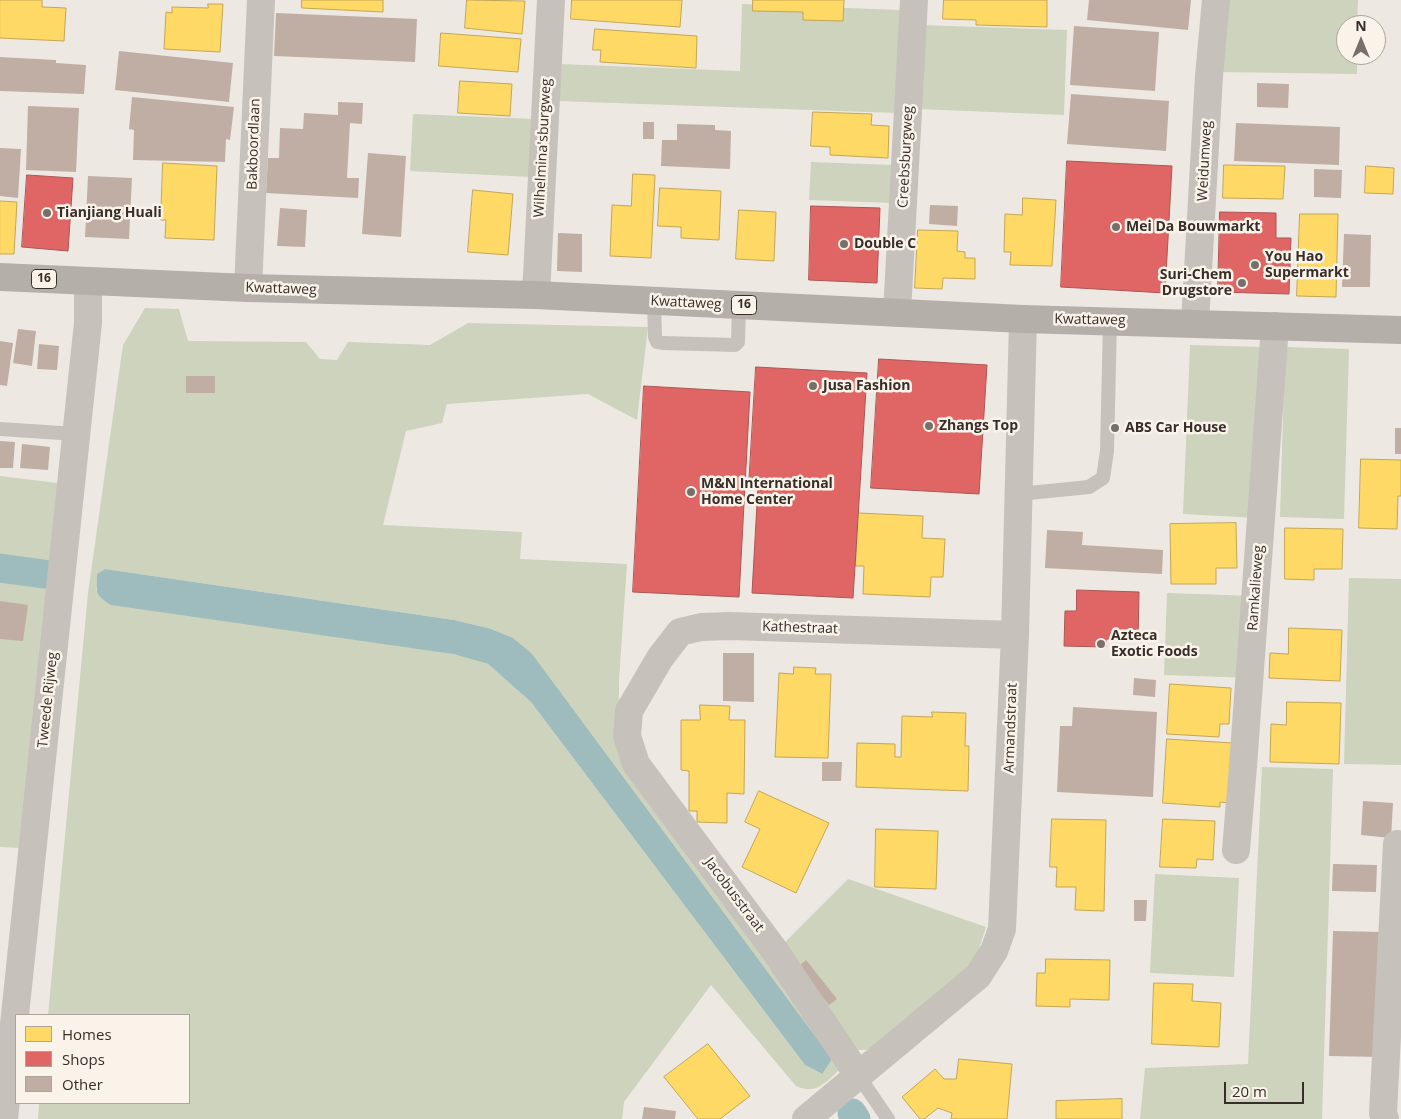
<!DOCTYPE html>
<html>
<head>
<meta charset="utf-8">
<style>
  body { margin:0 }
  #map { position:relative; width:1401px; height:1119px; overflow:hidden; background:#ede9e2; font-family:"Open Sans",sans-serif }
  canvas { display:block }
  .legend { position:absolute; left:15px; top:1014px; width:175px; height:90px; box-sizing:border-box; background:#faf3ea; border:1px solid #aca49d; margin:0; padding:6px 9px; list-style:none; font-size:15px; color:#372e29 }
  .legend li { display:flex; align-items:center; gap:10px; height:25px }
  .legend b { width:25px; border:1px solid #aca49d }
  .north { position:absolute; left:1336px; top:15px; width:50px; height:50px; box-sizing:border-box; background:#faf3ea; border:1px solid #aca49d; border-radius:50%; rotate:0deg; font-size:14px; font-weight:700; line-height:20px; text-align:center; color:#372e29 }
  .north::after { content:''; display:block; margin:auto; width:18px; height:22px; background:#776f6a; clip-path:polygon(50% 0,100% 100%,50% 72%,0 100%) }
  .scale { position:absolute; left:1224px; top:1082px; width:80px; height:22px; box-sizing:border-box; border:2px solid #372e29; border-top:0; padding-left:6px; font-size:15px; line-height:18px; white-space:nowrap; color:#372e29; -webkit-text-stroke:4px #faf3ea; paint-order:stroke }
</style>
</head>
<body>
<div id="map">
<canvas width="1401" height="1119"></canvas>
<ul class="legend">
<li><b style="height:14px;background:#ffd966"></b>Homes</li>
<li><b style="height:14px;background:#e06666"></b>Shops</li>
<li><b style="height:14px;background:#c0aea4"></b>Other</li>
</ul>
<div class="north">N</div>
<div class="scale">20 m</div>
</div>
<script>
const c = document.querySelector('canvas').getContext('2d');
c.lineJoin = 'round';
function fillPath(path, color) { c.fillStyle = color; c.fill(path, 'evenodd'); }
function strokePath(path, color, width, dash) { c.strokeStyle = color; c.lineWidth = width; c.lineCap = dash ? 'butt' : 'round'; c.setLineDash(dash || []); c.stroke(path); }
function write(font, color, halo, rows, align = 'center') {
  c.font = font + ' "Open Sans",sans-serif'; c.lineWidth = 5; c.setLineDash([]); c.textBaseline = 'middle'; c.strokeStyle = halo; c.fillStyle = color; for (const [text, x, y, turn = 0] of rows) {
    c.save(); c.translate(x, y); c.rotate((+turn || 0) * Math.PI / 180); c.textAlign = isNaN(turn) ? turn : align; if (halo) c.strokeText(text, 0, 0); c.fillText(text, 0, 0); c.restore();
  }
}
fillPath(new Path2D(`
  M1226,0H1358L1357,25H1346V55H1357V74L1218,72Z
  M742,4L901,10L897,113L557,101L559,64L740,71Z
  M921,25L1067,30L1064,115L918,109Z
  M413,114L534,119L531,177L410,171Z
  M811,162L893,165L892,203L809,200Z
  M145,308L179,309L188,341L306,342L320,359L337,360L348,342L430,345L468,323L648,327L637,420L588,394L447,404L442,423L406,431L383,525L522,532L520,559L627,564L619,680V727L833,1044L839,1070C825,1083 816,1095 796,1086L711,985L624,1102L622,1119H38L39,1103H189V1015H48L88,593L123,345ZM105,569L454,620L488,628L821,1074L805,1065L531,702L488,664L453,654L96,590L97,574Z
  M1190,345L1263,347L1257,518L1183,514Z
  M1285,347L1349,349L1344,519L1280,517Z
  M0,476L66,484L56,565L0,557Z
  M0,577L55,586L23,848L0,847Z
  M1349,578L1401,579V765L1344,764Z
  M1167,593L1254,596L1252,678L1164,675Z
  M1262,767L1333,769L1322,1119H1140L1145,1068L1248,1064Z
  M1155,874L1239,878L1234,977L1150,973Z
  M848,879L986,927L978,952L967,968L875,1046L866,1050H858L782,945Z`), '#cdd3bc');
fillPath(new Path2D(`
  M105,569L454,620L488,628L513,638L532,654L832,1059L822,1074L805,1065L531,702L488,664L453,654L111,605C95,595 96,592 97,574Z`), '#9ebcbe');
const homes = new Path2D(`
  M0,0H42V7L66,8L64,41L0,38Z
  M302,0H383V12L302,8Z
  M467,0L525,1L522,34L465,28Z
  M572,0H682L680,27L571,19Z
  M753,0H844L843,21L803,20V12L753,11Z
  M944,0H1047V27L976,25V20L943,19Z
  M208,4H223L220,52L164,49L166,12L172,13V7L208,8Z
  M595,29L697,36L696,68L600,62L601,50H593Z
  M441,33L521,39L518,72L439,66Z
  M460,81L512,84L510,116L458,113Z
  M813,112L872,114L871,125L889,126L888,158L830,155V147L811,146Z
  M163,163L217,166L214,240L165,238L166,220H161Z
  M1224,165L1285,166L1283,199L1223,198Z
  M1366,166L1394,168L1393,194L1365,193Z
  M633,174L655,175L651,258L610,256L612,205L631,206Z
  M660,188L721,191L719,240L681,238V227L658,226Z
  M473,190L513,194L508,255L468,252Z
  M1023,198L1056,200L1052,266L1010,265L1011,252H1004L1005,214L1022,215Z
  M0,201L17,202L14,254H0Z
  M739,210L776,212L774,261L736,259Z
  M1300,214H1338L1336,297L1297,296Z
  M918,230L958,231L957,251L965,252V258H975V279L943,278L942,289L915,288Z
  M1361,459L1401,460V496H1398L1397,529L1359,528Z
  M858,513L923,516L922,538L945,539L943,577H931L930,597L863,594L864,566H856Z
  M1236,523L1237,568H1216V584H1171L1170,524Z
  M1285,528L1343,529L1342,569H1314V580L1285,579Z
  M1289,628L1342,630L1340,681L1269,678L1270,653L1288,654Z
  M794,667L816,668L815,674H831L828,758L775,757L779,673L793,674Z
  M1170,684L1231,688L1229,724H1220L1219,737L1167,734Z
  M1287,702L1341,703L1339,764L1270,762L1271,724L1286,725Z
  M700,705L730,706L729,720H745L744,794L727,793V823L697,822V811H689V771L681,770V720H700Z
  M932,712L966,713L965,746H969L968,791L856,787L857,743L895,744V757H901L902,716L932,717Z
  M1167,739L1233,743L1229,803L1220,802V807L1163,803Z
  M759,791L829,823L796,893L742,867L760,829L745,822Z
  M1052,819L1106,820L1104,911L1075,910L1076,887H1056L1057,867H1050Z
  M1163,819L1215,821L1213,860L1197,859L1196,868L1160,867Z
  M876,829L938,831L936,889L875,887Z
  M1046,959L1110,960L1109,1000L1070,999V1007L1036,1006L1037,973H1045Z
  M1154,983L1193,984L1192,1001L1221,1003L1219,1047L1152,1044Z
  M708,1044L750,1096L720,1119H698L664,1077Z
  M959,1059L1012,1064L1007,1119H951L952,1113L938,1108L924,1119H920L902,1097L935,1069L944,1079H956Z
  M1122,1099V1119H1056V1101Z`);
fillPath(homes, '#ffd966');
strokePath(homes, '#c3a654', 1);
const shops = new Path2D(`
  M1067,161L1172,166L1165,293L1061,287Z
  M27,175L73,178L68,251L22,247Z
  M811,206L880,208L877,283L809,280Z
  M1220,212L1276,213V238H1291L1289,294L1218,292Z
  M879,359L987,365L979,494L871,488Z
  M756,367L867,373L853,598L752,593L758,486L749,485Z
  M644,386L750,392L739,597L633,592Z
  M1077,590L1139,592L1138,640L1106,639V647L1064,646L1065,611H1076Z`);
fillPath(shops, '#e06666');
strokePath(shops, '#ad5554', 1);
strokePath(new Path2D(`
  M0,568L44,574
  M852,1113L856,1119`), '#9ebcbe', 29);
fillPath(new Path2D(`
  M1089,0H1191L1188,30L1087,20Z
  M276,13L417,19L415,62L274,56Z
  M1074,26L1159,32L1155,91L1070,85Z
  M119,51L233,63L229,102L115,90Z
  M0,57L56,60V63L86,65L84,94L0,91Z
  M1257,83L1289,84L1288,108L1257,107Z
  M1071,94L1169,101L1166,151L1067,144Z
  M132,97L234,107L230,140L226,139L225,162L133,160L134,130L129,129Z
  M338,102L363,103L362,124L350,123L347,178H359L358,198L266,193L268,158H279L280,128L303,129L304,113L338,115Z
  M28,106L79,108L76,172L26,170Z
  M643,122H654V139H643Z
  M1236,123L1340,127L1339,165L1234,161Z
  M677,124L715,125V130L731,131L730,169L661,166L662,140H677Z
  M0,148L21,149L18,198L0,196Z
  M368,153L406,156L401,237L362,234Z
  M1314,169L1342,170L1341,198L1314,197Z
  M88,176L132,178L129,239L85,237Z
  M930,205L958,206L957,226L929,224Z
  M280,208L307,210L305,247L277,246Z
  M558,233L582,234V272L557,271Z
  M1344,234L1371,235L1370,287H1342Z
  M18,329L36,331L32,366L13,363Z
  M0,341L13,343L7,386L0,385Z
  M39,344L59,346L57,370L37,369Z
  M186,376H215V393H186Z
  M1395,428H1401V454H1395Z
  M0,441L15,442L13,468H0Z
  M22,444L50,447L48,470L20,468Z
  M1047,530L1083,532L1082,545L1163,550L1162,574L1045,568Z
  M0,601L28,605L23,641L0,639Z
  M723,653H754V702L723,701Z
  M1134,678L1156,680L1155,697L1133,695Z
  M1073,707L1157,712L1153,797L1057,792L1060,726H1072Z
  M822,762H842L841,781H822Z
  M1363,801L1393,803L1391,838L1361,835Z
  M1333,864L1377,865L1376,892L1332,891Z
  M1134,900H1147L1146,921H1134Z
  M1333,931L1384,932L1381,1057L1329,1056Z
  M806,960L837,999L829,1005L798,967Z
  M644,1107L676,1111L675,1119H642Z`), '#c0aea4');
strokePath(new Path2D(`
  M654,301L655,337L657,342L662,343L735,345L738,342L739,305
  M0,429L76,434
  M1019,494L1089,487L1103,478L1107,451L1110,321
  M858,1075L888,1119`), '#c6c1bb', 14);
strokePath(new Path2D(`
  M248,288L261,0
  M536,295L551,0
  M897,313L914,0
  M1195,323L1209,76L1216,0
  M1236,850L1243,766L1275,326
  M858,1075L775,951L636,764L627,736L629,711L660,658L680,632L701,627L729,626L1015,635
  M806,1119L978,976L994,951L1002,929L1015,635L1023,319
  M1385,1119L1383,1113L1397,844`), '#c6c1bb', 28);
strokePath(new Path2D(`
  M4,1119L88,323V282`), '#c6c1bb', 28);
strokePath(new Path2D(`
  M0,277L248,288L536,295L1023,319L1401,330`), '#b5afaa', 28);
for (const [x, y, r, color] of [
  [47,213,5,"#776f6a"],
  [1116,227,5,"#776f6a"],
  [844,244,5,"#776f6a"],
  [1255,265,5,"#776f6a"],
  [1242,283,5,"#776f6a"],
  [813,386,5,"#776f6a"],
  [929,426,5,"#776f6a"],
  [1115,428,5,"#776f6a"],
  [691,492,5,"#776f6a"],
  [1101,644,5,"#776f6a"]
]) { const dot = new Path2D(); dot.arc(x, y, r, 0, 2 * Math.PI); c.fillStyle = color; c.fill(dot); strokePath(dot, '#faf3ea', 2); }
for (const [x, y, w] of [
  [44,279,25],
  [744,305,25]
]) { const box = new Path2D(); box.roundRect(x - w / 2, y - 9.5, w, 19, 4); c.fillStyle = '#faf3ea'; c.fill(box); strokePath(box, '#372e29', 1); }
write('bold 12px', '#372e29', null, [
  ["16",44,279],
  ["16",744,305]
]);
write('14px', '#372e29', '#faf3ea', [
  ["Bakboordlaan",254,144,-88],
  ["Wilhelmina'sburgweg",543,148,-87],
  ["Creebsburgweg",906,157,-87],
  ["Weidumweg",1205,161,-87],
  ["Kwattaweg",281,289,2],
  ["Kwattaweg",686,303,3],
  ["Kwattaweg",1090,320,1],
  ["Ramkalieweg",1256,588,-86],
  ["Kathestraat",800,628,2],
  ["Tweede Rijweg",48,700,-84],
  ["Armandstraat",1011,728,-88],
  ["Jacobusstraat",734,895,53]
]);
write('bold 14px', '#372e29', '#faf3ea', [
  ["Tianjiang Huali",57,213],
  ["Mei Da Bouwmarkt",1126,227],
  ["Double C",854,244],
  ["You Hao",1265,257],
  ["Supermarkt",1265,273],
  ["Suri-Chem",1232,275,"right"],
  ["Drugstore",1232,291,"right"],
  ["Jusa Fashion",823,386],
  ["Zhangs Top",939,426],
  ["ABS Car House",1125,428],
  ["M&N International",701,484],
  ["Home Center",701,500],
  ["Azteca",1111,636],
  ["Exotic Foods",1111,652]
], 'left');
</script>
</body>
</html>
